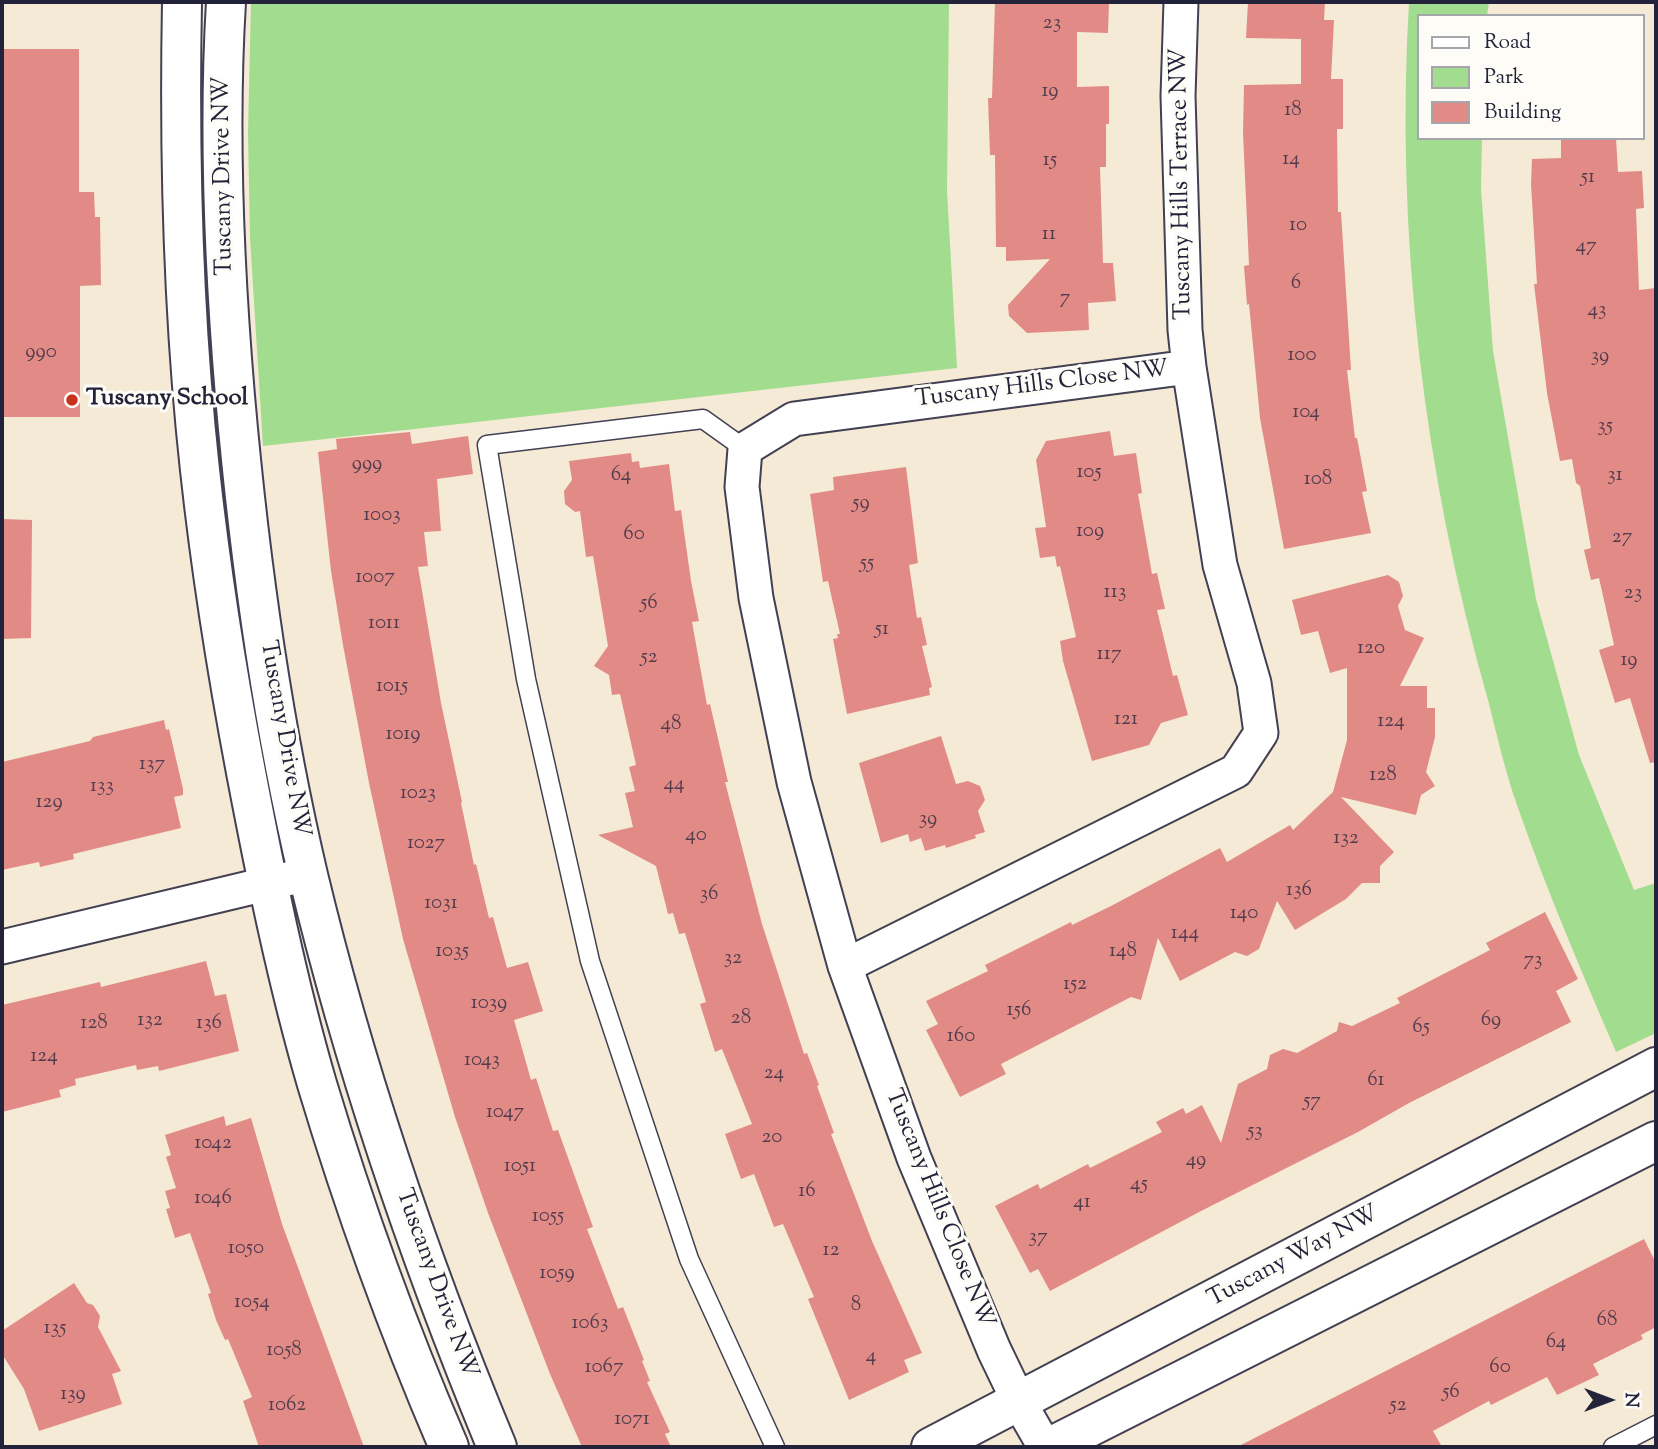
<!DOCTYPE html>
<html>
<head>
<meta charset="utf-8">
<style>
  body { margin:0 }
  #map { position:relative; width:1658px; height:1449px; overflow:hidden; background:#f5ead5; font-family:"Sorts Mill Goudy",serif }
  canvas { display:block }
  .frame { position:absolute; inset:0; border:4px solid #22223b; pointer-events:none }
  .legend { position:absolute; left:1417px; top:14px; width:228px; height:126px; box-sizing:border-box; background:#fdfcf7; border:2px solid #a5a5ac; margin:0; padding:9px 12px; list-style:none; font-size:21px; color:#22223b }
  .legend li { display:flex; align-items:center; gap:14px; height:35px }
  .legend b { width:35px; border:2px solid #a5a5ac }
  .north { position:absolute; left:1574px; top:1365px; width:70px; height:70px; -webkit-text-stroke:5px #fdfcf7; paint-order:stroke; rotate:90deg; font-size:19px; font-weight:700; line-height:28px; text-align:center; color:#22223b }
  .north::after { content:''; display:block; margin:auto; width:24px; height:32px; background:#22223b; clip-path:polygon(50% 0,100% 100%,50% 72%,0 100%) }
</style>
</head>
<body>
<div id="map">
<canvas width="1658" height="1449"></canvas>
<div class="frame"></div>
<ul class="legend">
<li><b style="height:9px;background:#fff"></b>Road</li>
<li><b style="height:19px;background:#a2dc8e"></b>Park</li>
<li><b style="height:19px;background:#e28b86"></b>Building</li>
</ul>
<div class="north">N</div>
</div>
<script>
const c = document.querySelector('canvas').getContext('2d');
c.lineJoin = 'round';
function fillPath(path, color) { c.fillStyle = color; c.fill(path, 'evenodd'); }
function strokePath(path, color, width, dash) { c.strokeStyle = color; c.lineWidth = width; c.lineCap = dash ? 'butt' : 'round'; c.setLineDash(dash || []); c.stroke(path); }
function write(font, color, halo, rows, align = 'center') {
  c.font = font + ' "Sorts Mill Goudy",serif'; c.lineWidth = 6; c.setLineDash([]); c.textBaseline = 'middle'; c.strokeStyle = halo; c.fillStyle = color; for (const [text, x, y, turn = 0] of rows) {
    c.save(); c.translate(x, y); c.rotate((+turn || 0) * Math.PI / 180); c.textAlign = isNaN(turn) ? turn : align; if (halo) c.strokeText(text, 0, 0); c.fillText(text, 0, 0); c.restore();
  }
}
fillPath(new Path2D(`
  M251,2H949L947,191L957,368L263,446L250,238L248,133Z
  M1409,2H1489L1487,16H1418V138H1482L1481,189L1493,351L1536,599L1579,755L1634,890L1656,883V1033L1616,1052C1581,970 1546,889 1517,805C1505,771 1497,735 1488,700C1424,474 1395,237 1409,2Z`), '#a2dc8e');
fillPath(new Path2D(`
  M995,2H1109L1108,33L1077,32V87L1109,86V124H1106V167H1100L1103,263H1113L1116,301L1088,303L1089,330L1027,333L1009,316L1008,305L1050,259L1006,261V247H996L995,155H990L988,98H992Z
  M1248,2H1325L1324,20H1334L1331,79H1343V129H1337L1338,212H1341L1351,370H1347L1355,438H1357L1367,491L1362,492L1371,533L1284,549L1260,418L1249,304L1247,305L1244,266L1249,265L1243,133L1244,85L1301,84V39L1246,38Z
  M2,49H79V192H94L95,217H100L101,285L80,286V417H2Z
  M1561,138H1616L1618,172L1642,171L1644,208L1636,209L1639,290L1656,288V762L1650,763L1630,698L1615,703L1599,650L1614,645L1599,578L1591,580L1584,550L1591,548L1580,486L1576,483L1572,459L1560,461L1547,393L1534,284H1537L1531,184L1532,159L1561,158Z
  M1110,431L1114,456L1136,453L1142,493L1138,494L1152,574L1157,573L1165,609L1157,610L1173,676L1177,675L1188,715L1161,723L1149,745L1092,761L1063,661L1060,641L1076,637L1060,566L1057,567L1055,556L1040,558L1035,528L1046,527L1036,460L1046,441Z
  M410,432L412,444L468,436L473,474L437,479L441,531L424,532L428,566L418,567L441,703L462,802L461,803L474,865L476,864L489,918L493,917L507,968L528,962L543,1011L514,1020L531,1080L536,1078L553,1131L558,1130L593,1227L587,1229L618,1309L623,1307L644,1360L642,1361L650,1381L647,1382L670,1432L665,1434L671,1447H582L550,1374L488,1213L455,1117L403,939L369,783L343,645L331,571L318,452L337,449L336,439Z
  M631,453L632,462L639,461L640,468L669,464L675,511L681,510L691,581L699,621L692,622L707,705L710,704L728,782H725L762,924L804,1054L807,1053L819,1085L817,1086L834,1133L831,1134L872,1241L922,1353L904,1360L909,1372L849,1400L808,1299L814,1297L783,1224L774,1227L754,1174L741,1179L725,1134L752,1124L722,1049L715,1052L700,1004L706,1002L685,933L679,934L673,913L668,914L656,866L598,835L633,827L625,793L635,791L629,767L636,765L620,694L612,695L609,675L594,666L608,646L593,556L586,557L580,511L575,512L565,504L564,491L572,480L569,461Z
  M906,467L918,563L909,565L917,618L921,617L927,645L922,646L932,687L929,688L930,695L847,714L833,639L838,638L837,634H840L828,581L823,582L810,494L834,490L833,477Z
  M2,519L32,520L31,638L2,639Z
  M1388,575L1399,582L1403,596L1398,606L1405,630L1424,638L1400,686H1427V708H1435V737L1426,772L1435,786L1421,795L1416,815L1341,797L1394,852L1380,866V883H1362L1346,899L1295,930L1277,901L1259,949L1247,956L1235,952L1180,981L1158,938L1141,1000L1131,997L1001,1064L1006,1074L960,1097L926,1030L938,1024L926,1001L988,971L985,965L1071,922L1072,925L1111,906L1220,848L1227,862L1290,825L1293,830L1333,792L1347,740V668L1330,673L1318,631L1301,635L1292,600Z
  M164,720L166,730L169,729L183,789V795L174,797L181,828L73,854L74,859L40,867L39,862L2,870V762L90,741L93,737Z
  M941,736L956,784L968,781L980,786L985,800L978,811L985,832L975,835L976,838L946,848L945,845L925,851L921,838L910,842L908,834L881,843L859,763Z
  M1545,912L1578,979L1556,991L1571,1022L1409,1103L1358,1132L1203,1210L1050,1291L1038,1269L1030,1273L995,1206L1038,1184L1040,1189L1088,1164L1090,1168L1162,1132L1156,1122L1183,1108L1186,1114L1202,1105L1221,1143L1238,1084L1267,1069L1270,1055L1283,1049L1297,1053L1337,1031L1339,1022L1352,1026L1400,1003L1397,998L1490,950L1486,943Z
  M206,961L215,996L226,994L239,1051L159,1071L158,1066L137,1070L136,1065L75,1079L76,1085L59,1090L61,1097L2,1112V1005L100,982L101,987Z
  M224,1116L226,1126L251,1118L282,1224L364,1447H259L243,1401L252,1397L228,1339L225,1340L216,1320L208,1294L211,1293L190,1233L175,1238L166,1209L170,1208L165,1191L176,1188L166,1157L171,1155L165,1135Z
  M1644,1239L1656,1263V1327L1641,1335L1643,1339L1593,1364L1599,1375L1557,1395L1547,1377L1491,1405L1489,1401L1433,1431L1442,1447H1237Z
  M74,1283L87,1303L93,1305L100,1316L98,1327L121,1371L112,1374L122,1404L39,1431L24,1389L2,1354V1331Z`), '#e28b86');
const service = new Path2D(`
  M745,449L703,419L487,445L526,679L590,961L689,1259L775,1447
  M1613,1447L1656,1425`);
const minor = new Path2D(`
  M1181,2L1178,96L1185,330L1189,367
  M2,947L308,874
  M845,966L1236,771L1261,733L1254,683L1220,565L1189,367L794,419L745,449L742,487L756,598L794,782L845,966L914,1158L994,1350L1019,1402L1045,1447`);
const tertiary = new Path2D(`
  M182,2C179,158 183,315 200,470C211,571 227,672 246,772C266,877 287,981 317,1084C354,1207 398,1329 449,1447
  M226,2C218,133 224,266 235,396C249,556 271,718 308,875C355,1071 420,1261 497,1447
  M931,1447L1656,1067
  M1050,1447L1656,1141`);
strokePath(service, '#424052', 21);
strokePath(minor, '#424052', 37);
strokePath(tertiary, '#424052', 42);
strokePath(service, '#fff', 18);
strokePath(minor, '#fff', 33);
strokePath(tertiary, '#fff', 38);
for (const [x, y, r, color] of [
  [72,400,7,"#c8321e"]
]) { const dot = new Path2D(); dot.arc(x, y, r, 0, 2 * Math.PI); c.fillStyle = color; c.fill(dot); strokePath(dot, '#fdfcf7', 2.5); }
write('21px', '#523c4e', null, [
  ["23",1052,24],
  ["19",1050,92],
  ["18",1293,111],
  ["14",1291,160],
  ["15",1050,161],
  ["51",1588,178],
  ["10",1298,226],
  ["11",1049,235],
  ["47",1586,247],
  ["6",1296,284],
  ["7",1065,299],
  ["43",1597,311],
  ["990",41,353],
  ["100",1302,356],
  ["39",1600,357],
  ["104",1306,413],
  ["35",1605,427],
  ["999",367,465],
  ["105",1089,473],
  ["64",621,476],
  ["31",1615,476],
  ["108",1318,480],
  ["59",861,504],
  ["1003",382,516],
  ["109",1090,532],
  ["60",634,535],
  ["27",1622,538],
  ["55",867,564],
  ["1007",375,578],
  ["113",1115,593],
  ["23",1633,594],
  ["56",649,604],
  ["1011",384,624],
  ["51",882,630],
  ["120",1371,649],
  ["117",1109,655],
  ["52",649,658],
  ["19",1629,661],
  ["1015",392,687],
  ["121",1126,720],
  ["124",1391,722],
  ["48",671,725],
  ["1019",403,735],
  ["137",152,765],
  ["128",1383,776],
  ["44",674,785],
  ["133",102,787],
  ["1023",418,794],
  ["129",49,803],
  ["39",928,820],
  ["40",696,836],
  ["132",1346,839],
  ["1027",426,844],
  ["136",1299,891],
  ["36",709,895],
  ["1031",441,904],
  ["140",1244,914],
  ["144",1185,934],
  ["1035",452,952],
  ["148",1123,952],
  ["32",733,959],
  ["73",1533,961],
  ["152",1075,985],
  ["1039",489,1004],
  ["156",1019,1011],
  ["28",741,1019],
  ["132",150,1021],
  ["69",1491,1021],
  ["128",94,1024],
  ["136",209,1024],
  ["65",1421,1028],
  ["160",961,1037],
  ["124",44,1057],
  ["1043",482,1061],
  ["24",774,1074],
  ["61",1376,1081],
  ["57",1312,1102],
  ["1047",505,1113],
  ["53",1255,1132],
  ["20",772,1138],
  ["1042",213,1144],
  ["49",1196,1161],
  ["1051",520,1167],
  ["45",1139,1185],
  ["16",807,1192],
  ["1046",213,1199],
  ["41",1082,1203],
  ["1055",548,1217],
  ["37",1038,1238],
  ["1050",246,1249],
  ["12",831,1251],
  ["1059",557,1274],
  ["1054",252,1303],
  ["8",856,1306],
  ["68",1607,1321],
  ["1063",590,1324],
  ["135",55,1329],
  ["64",1556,1343],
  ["1058",284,1351],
  ["4",871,1357],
  ["1067",604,1368],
  ["60",1500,1368],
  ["56",1451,1393],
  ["139",73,1395],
  ["1062",287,1406],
  ["52",1398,1406],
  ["1071",632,1420]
]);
write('24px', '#22223b', '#fdfcf7', [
  ["Tuscany Drive NW",225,176,-91],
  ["Tuscany Hills Terrace NW",1183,184,-91],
  ["Tuscany Hills Close NW",1042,386,-7],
  ["Tuscany Drive NW",283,739,80],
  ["Tuscany Hills Close NW",938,1209,68],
  ["Tuscany Way NW",1294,1258,-28],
  ["Tuscany Drive NW",435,1284,70]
]);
write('bold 24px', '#22223b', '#fdfcf7', [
  ["Tuscany School",86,400]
], 'left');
</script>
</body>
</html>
